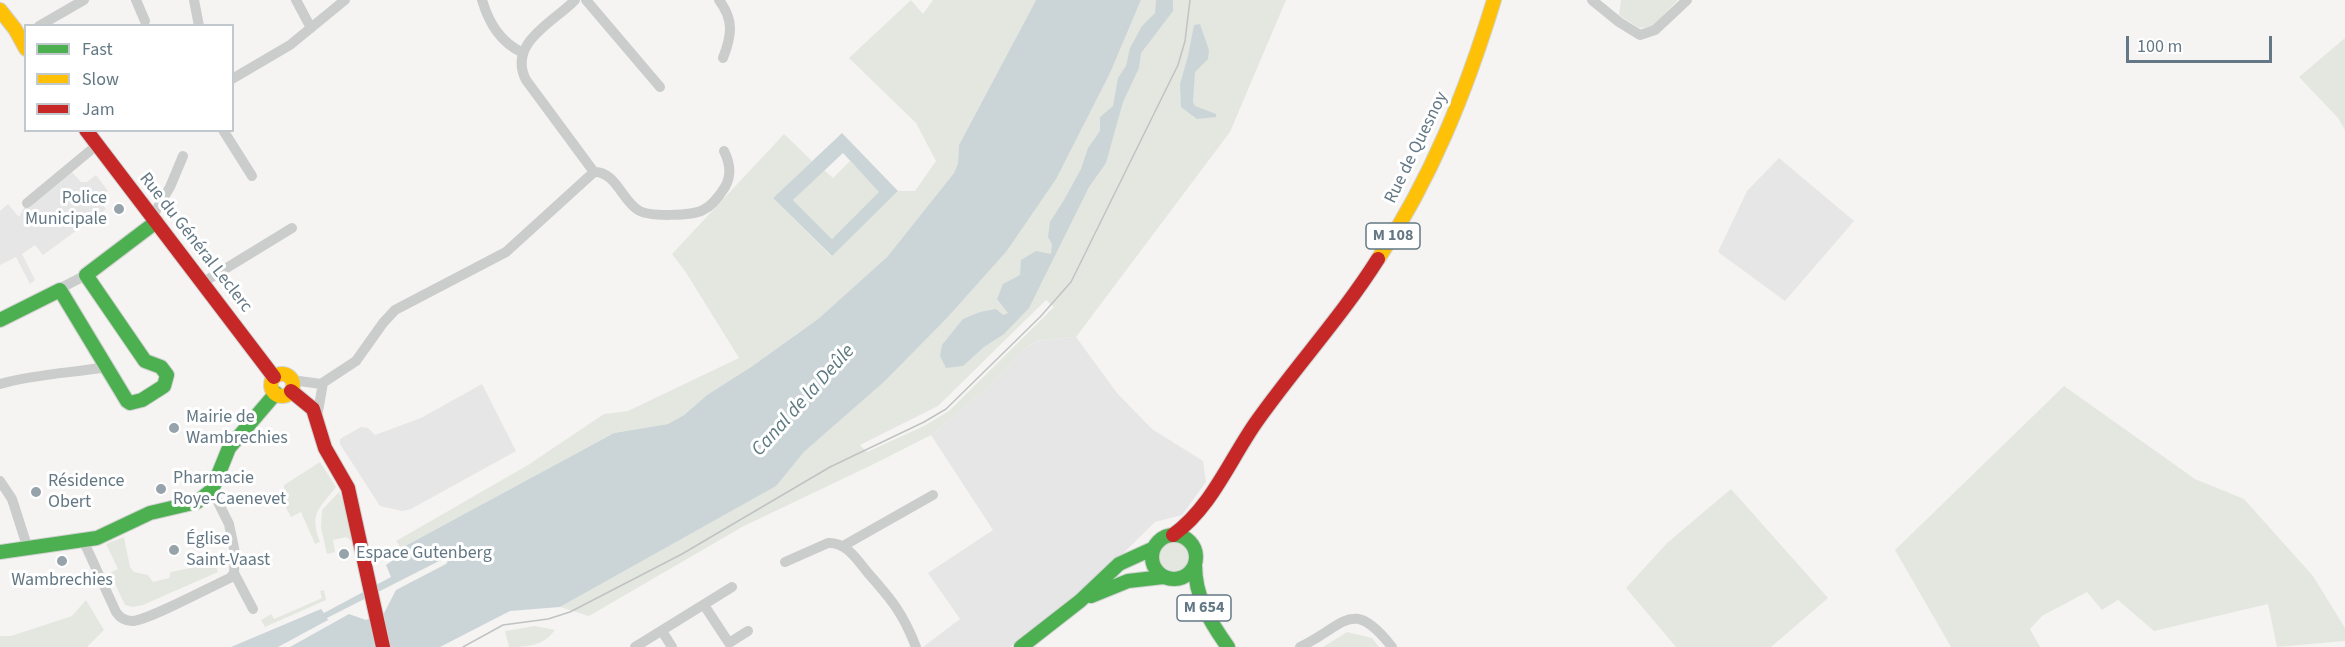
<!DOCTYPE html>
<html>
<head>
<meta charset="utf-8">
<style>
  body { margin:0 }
  #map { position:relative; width:2345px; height:647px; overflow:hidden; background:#f5f4f2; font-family:"Source Sans 3",sans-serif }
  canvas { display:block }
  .legend { position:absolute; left:24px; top:24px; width:210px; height:108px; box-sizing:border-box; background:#fff; border:2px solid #c1c9ce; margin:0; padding:8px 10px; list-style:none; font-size:18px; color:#637884 }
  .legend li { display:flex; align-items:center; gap:12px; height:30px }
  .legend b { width:30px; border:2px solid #c1c9ce }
  .scale { position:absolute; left:2126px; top:36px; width:146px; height:27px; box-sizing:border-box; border:3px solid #637884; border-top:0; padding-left:8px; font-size:18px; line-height:21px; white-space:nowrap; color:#637884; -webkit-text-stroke:4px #fff; paint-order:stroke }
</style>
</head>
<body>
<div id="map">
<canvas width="2345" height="647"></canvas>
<ul class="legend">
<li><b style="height:8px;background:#4caf50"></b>Fast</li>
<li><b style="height:8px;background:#ffc107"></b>Slow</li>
<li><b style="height:8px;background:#c62828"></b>Jam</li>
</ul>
<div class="scale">100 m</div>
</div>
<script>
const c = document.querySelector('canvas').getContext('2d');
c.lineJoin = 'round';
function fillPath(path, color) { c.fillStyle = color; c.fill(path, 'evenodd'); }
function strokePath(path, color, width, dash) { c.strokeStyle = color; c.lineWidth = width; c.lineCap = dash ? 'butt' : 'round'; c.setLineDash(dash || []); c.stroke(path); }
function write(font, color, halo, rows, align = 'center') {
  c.font = font + ' "Source Sans 3",sans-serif'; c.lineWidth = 6; c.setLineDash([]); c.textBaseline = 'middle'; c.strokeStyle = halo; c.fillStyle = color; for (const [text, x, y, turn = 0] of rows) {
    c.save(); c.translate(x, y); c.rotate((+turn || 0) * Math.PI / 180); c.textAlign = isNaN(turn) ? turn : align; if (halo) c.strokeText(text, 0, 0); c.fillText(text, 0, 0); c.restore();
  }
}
fillPath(new Path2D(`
  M1779,158L1854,221L1785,301L1718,252L1747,191Z
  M69,169L81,182H87L96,175L108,191L98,198L106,209L43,255L35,245L22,254L35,280L30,284L16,257L0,265V211L8,204L19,217L26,204Z
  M1076,337L1117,393L1152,429L1203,461L1206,482L1182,515L1155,522L1079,597L1010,647H923L960,619L928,573L993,530L931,435L987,388L1024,349L1040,340Z
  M482,384L516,451L411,509L402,511L380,506L340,444V439L361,427L368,428L375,435L421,418Z`), '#e5e6e5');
fillPath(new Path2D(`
  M911,0L923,14L933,0H1036L959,145L958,163L954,173L887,257L818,319L751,367L707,395L684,415L668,424L614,433L401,548L396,541L528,465L604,414L628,411L739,358L685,271L672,254L784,134L812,161L773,198L831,256L898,191H915L936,161L916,123L849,58Z
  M1141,0H1286L1230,132L1076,337L1039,340L1024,349L987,388L931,435L878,462L742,527L589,616L560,607L775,486L804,452L886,380L947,318L1006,252L1111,71ZM1046,300L1054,307L949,411L924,426L867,452L860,445L938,406Z
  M1621,0H1678L1652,27L1639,28L1619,15Z
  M2345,38V130L2338,118L2299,77Z
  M850,161L880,192L832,239L793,200L824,170L833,178Z
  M2064,386L2195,479L2244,499L2313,576L2345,628V641L2277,647L2268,604L2154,631L2118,600L2102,610L2087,592L2042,616L2030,629L2040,647H1951L1895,550Z
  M320,462L336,487C319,509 309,513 320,542L315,544L301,512L291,517L284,504V485Z
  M1731,489L1828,598L1771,647H1676L1626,588L1667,543Z
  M339,492L343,500L352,541L346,537L333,540L335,552L327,554L321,528L322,510Z
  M124,537L130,567L134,572L148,575L153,582L169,578L171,572L215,563L218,572L143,605L133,607L125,605L110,573L118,569L106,544Z
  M1158 557a16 16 0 1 1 32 0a16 16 0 1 1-32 0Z
  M324,590L326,600L265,627L261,620L271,614L274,619L322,598L320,591Z
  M86,600L104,630L87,647H0V636H11L72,616Z
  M535,626L555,630C543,646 529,647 509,647L505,631Z
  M1347,632L1372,638L1379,647H1323Z`), '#e4e7e0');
fillPath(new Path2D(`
  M1036,0H1141L1111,71L1056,179L1006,252L947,318L885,381L804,452L776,486L560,607L510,611L440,647H290L349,614L366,620L384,613L396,590L446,564L448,561L445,558L327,618L328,620L278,647H231L321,609L324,613L391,577L386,565L395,559L392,553L614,433L668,424L684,415L707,395L751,367L818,319L887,257L954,173L958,163L959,145Z
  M1156,0H1173V11L1141,53L1139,68L1123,102L1106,163L1089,187L1029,308L1004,334L984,347L963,366L946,368L940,356L942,345L963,319L980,312L996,309L1003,315L1008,313L997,299L1003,284L1020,275L1021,260L1036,251L1051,254L1052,244L1048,237L1050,222L1064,200L1081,169L1088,148L1100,131V117L1113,106L1118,78L1126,66L1130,48L1142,26L1155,13Z
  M1200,24L1209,50L1208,59L1195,72L1193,102L1195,106L1216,114V117L1197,119L1181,107L1180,84L1188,56L1194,25Z
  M842,133L898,191L832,256L773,198ZM843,153L879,192L832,239L793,200Z`), '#cbd5d7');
const fast = new Path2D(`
  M0,320L60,290L127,401L130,403L142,400L164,386L167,375L161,367L145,361L86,275L156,222
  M1152 557a22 22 0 1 1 44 0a22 22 0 1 1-44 0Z
  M0,552L97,538L150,513L197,502L212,490L229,448L276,393
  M1195,565C1195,597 1210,622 1228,647
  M1091,596L1128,581L1163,577
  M1021,647L1080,601L1119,564L1154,548`);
const slow = new Path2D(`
  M0,10L15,29L26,49
  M1378,259C1431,179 1466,92 1494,0
  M271 385a11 11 0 1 1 22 0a11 11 0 1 1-22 0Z`);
const jam = new Path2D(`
  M86,130L274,377
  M291,391L313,409L325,448L348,488L383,647
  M1173,535C1212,507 1230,459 1257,421C1296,366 1342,316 1378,259`);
strokePath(fast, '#d1d2d2', 16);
strokePath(slow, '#d1d2d2', 16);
strokePath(jam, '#d1d2d2', 16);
strokePath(new Path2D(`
  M136,0L145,21
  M194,0L199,26
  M296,0L311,28
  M482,0C489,23 500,42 523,53
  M575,0C554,22 507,43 526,80L594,172
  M586,0L660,87
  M719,0C734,20 732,35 723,58
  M1592,0L1619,22L1640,35L1655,30L1687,0
  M39,26L84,0
  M232,79L290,45L345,0
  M223,130L252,176
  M594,172C615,171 622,200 638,210C648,217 692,216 703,210C712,206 720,195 725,187C732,175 730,163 724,151
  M27,203L97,145
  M152,217L170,187L183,156
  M202,283L292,228
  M59,289L86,275
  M292,380L321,384L356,361L383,323L395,310L506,252L594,172
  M0,384C35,374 71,373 107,367
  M317,417L323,383
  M0,481L12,499L28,549
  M212,490L229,524L235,553L234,573L253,609
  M83,540L116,612C120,618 125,621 132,621C147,621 212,586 230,578L234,573
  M843,546L933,495
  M785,562L828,543C847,542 857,560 868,573C891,599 903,613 916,647
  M704,605L729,643L748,631
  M662,631L672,647
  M635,647L732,587
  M1300,647C1346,625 1352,596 1392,647`), '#cbcdcd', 10);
strokePath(fast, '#4caf50', 14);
strokePath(slow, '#ffc107', 14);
strokePath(jam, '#c62828', 14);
strokePath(new Path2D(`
  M463,647L503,625L548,619L570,612L682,554L830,467L924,422L946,409L1040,317L1071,282L1178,65L1185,41L1190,0`), '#c0c3c3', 1.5);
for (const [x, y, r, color] of [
  [119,209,6,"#96a3aa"],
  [174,428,6,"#96a3aa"],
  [161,489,6,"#96a3aa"],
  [36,492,6,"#96a3aa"],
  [174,550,6,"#96a3aa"],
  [344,554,6,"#96a3aa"],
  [62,561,6,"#96a3aa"]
]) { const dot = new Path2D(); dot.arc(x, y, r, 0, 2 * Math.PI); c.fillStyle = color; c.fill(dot); strokePath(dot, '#fff', 2); }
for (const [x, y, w] of [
  [1393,236,54],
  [1204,608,54]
]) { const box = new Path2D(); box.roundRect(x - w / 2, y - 13, w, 26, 4.5); c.fillStyle = '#fff'; c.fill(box); strokePath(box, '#637884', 1.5); }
write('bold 16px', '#637884', null, [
  ["M 108",1393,236],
  ["M 654",1204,608]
]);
write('18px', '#637884', '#fff', [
  ["Rue de Quesnoy",1417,148,-64],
  ["Rue du Général Leclerc",195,243,52]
]);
write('18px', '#637884', '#fff', [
  ["Police",107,199,"right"],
  ["Municipale",107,220,"right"],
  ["Mairie de",186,418],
  ["Wambrechies",186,439],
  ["Pharmacie",173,479],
  ["Roye-Caenevet",173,500],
  ["Résidence",48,482],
  ["Obert",48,503],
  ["Église",186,540],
  ["Saint-Vaast",186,561],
  ["Espace Gutenberg",356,554],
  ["Wambrechies",62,581,"center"]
], 'left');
write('italic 20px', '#5e7b81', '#fff', [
  ["Canal de la Deûle",804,401,-48]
]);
</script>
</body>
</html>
